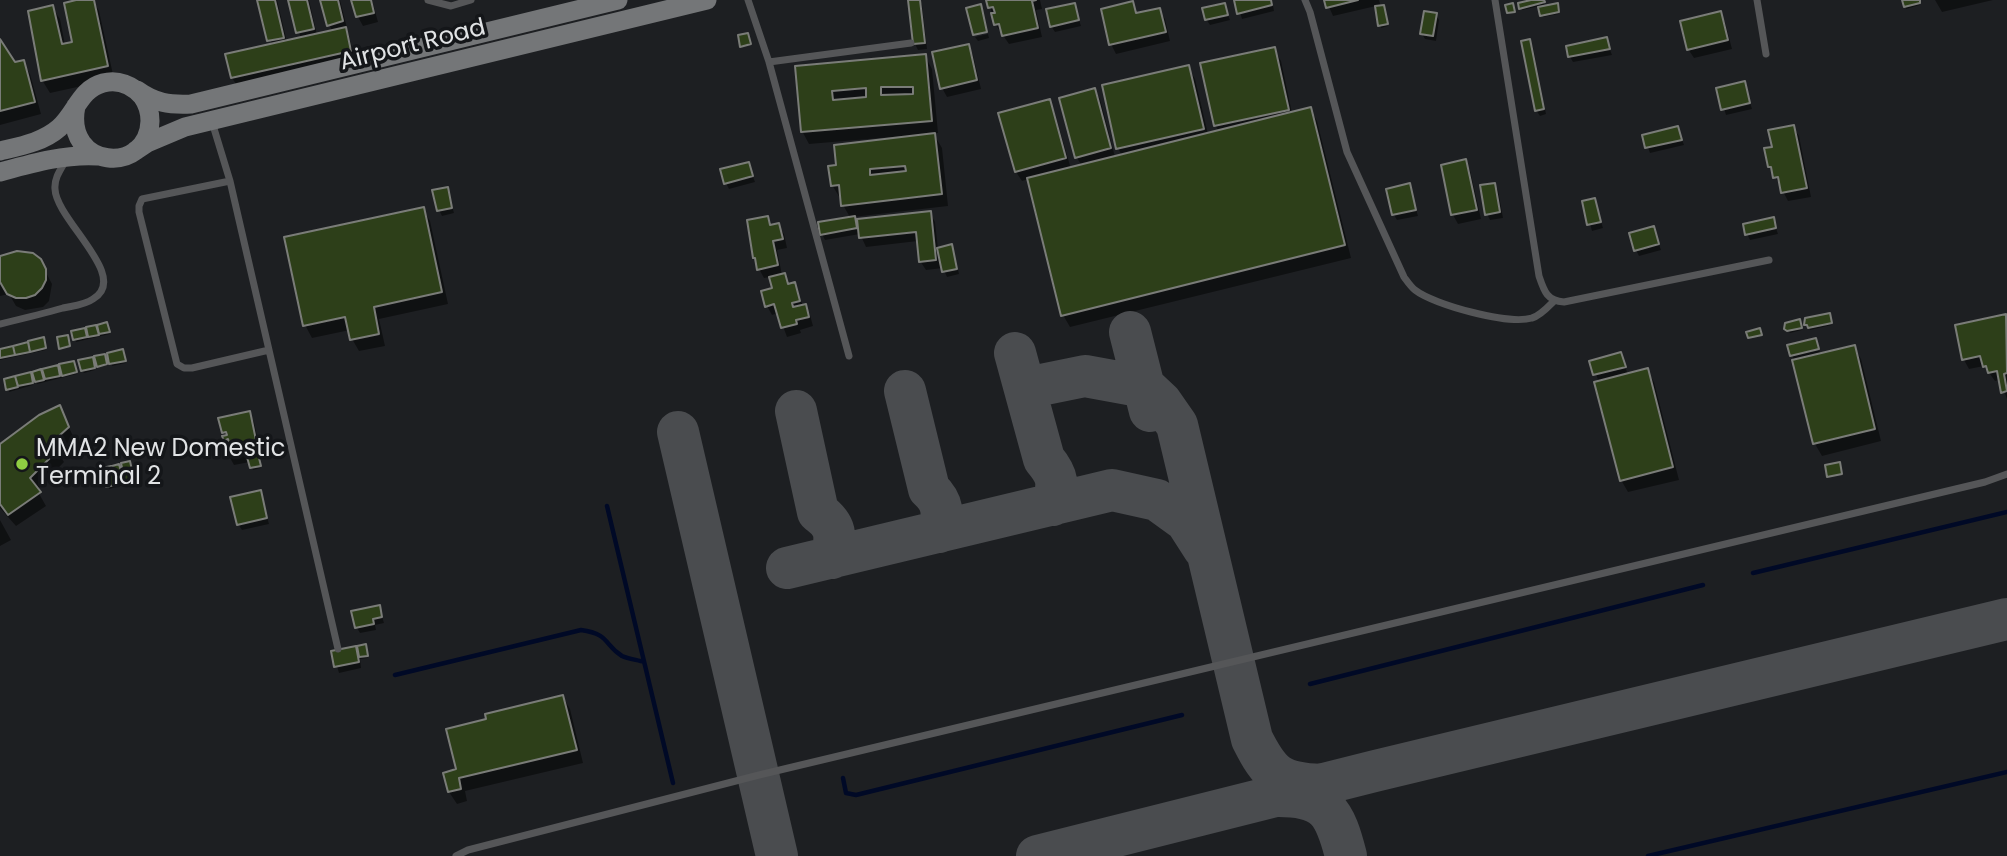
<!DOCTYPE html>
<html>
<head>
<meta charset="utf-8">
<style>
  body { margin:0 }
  canvas { display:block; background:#1d1f22 }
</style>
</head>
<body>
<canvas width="2007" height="856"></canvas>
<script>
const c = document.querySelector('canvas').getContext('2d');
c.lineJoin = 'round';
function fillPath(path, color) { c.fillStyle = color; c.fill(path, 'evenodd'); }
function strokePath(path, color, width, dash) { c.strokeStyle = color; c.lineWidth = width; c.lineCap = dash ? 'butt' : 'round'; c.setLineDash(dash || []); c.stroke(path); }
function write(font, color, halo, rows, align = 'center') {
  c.font = font + ' Poppins,sans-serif'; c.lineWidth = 7; c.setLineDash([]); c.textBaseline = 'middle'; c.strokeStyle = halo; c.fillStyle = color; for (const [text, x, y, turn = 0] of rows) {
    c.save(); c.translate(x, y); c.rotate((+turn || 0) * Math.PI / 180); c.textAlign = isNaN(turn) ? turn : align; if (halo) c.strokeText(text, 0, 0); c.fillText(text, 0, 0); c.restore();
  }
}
fillPath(new Path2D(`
  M84,0H93L99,11L114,79L50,93L42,80L52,7L60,19L65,45L74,43Z
  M259,0H277L287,42L301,39L290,0H309L317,35L332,32L322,0H340L355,60L238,87L232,78L227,55L272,45Z
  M353,0H372L378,22L363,26L358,17Z
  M910,0H919L922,5L927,49L918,50L915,44Z
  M988,0H1040L1042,9L1036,10L1042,37L1009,44L995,24Z
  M1236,0H1272L1274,11L1242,19Z
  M1326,0H1379L1381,7L1384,9L1388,26L1381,28L1380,25L1376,6L1333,16Z
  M1538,0H1543L1545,7H1558L1559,14L1543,17L1540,6L1522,10L1521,8Z
  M1904,0H1919L1920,5L1906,9Z
  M1935,0H1993L1942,12Z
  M1132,3L1138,15L1159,10L1165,19L1170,41L1116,54L1111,44Z
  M1074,5L1081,26L1055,32L1051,26Z
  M1224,5L1230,20L1210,25L1206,19Z
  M1720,13L1725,22L1732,49L1694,58L1688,49Z
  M1436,15L1439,20L1436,41L1425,39L1422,34Z
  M988,34L989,38L978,41L975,37Z
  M1606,39L1612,55L1573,62L1570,57Z
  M0,41L15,64L23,62L30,74L41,114L0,125Z
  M1530,41L1533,47L1546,114L1540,116L1536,110Z
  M968,46L973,55L981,89L947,97L942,88Z
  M1274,49L1281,61L1292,113L1310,109L1317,121L1351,258L1070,327L1063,315L1029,179L1022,181L1016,172L1049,101L1054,110L1071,169L1082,166L1077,158L1061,99L1094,90L1100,99L1115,157L1122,156L1118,148L1188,67L1195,79L1208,134L1219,132L1215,125Z
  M925,56L932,69L938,133H933L942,148L948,206L853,217L860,228L930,213L935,222L938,249L951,246L954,252L959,274L947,277L943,268L926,270L920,261L918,241L866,247L860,234L825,240L822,234L851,219L843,205L842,197L840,198L832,185L905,139L904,136L809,144L802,131L797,67Z
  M1744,83L1752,109L1726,115L1718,89Z
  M1793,127L1799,136L1811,197L1788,201L1770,167L1774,148Z
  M1678,129L1684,145L1650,153L1644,137Z
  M1465,161L1470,170L1481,219L1458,224L1453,215Z
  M748,164L755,182L729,189L726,183Z
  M1409,185L1418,216L1397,220L1394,215Z
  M1494,185L1498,190L1503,218L1490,220L1487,214Z
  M447,189L454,213L442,216L439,210Z
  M1594,200L1603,228L1592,231L1584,203Z
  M423,209L430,221L448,304L379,319L385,346L359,351L352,339L350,330L312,338L305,325Z
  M767,218L772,226L778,225L784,234L787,248L777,250L782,275L790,285L794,284L803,306H805L810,315L813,326L800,330L801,333L787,337L778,313L772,315L767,306L774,290L770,277L764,278L759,269Z
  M1773,219L1778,234L1750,240L1747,234Z
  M1653,228L1661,250L1639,256L1636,250Z
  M0,258L40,261L52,284L49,301L43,307L25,310L16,306L9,294L0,296Z
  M2005,316L2007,320V399L2000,380L1995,381L1984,366L1969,369L1964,360L1957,326Z
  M1830,317L1832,325L1810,330L1809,328Z
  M1801,323L1802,330L1790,333L1788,331Z
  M107,324L110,334L76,342L75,340L73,332Z
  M43,339L46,350L0,360V350Z
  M1815,340L1821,355L1854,347L1861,359L1881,441L1822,456L1815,444L1790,346Z
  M123,353L126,363L112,366L109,354Z
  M1621,354L1628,375L1647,370L1654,382L1679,480L1628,492L1621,480L1599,382L1591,362Z
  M93,361L95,370L84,373L82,371Z
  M73,363L77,374L37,384L36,382L34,373Z
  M30,374L33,385L9,392L6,380Z
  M59,407L75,440L59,454L64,462L37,490L46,506L16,526L0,508V446Z
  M249,413L254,422L262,459L259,460L261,468L253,470L250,462L234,465L229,456L223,432Z
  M118,466L124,485L109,489L104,469Z
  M260,492L269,524L242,530L238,524Z
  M0,520L11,540L0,546Z
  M379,607L384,623L375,625L376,630L360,633L357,628Z
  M355,648L360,657L366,648L368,658L360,659L361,668L339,673L333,653Z
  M563,697L570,709L583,763L465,791L467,801L457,804L449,792L458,771Z`), '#0007');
strokePath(new Path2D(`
  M607,506L673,783
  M1753,573L2007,512
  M395,675L581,630C610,634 604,645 622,656C628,659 638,660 644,662
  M1310,684L1703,585
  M843,778L846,793L856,795L1182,715
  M1648,856L2007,772`), '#000926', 4.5);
strokePath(new Path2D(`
  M1130,332L1150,411
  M1015,353L1044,459C1059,477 1058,483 1053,505
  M1026,388L1085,376L1145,387L1161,402L1177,425L1252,739C1270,775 1279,783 1320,785
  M905,391L929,489C944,503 943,513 939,532
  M796,411L818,512C837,526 836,535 832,558
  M678,432L777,856
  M787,568L1112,490L1157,500L1186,521L1204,549
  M1279,796C1327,796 1335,813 1346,856
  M1037,856L1375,771L2007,619`), '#4a4c4f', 42);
const building = new Path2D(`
  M76,0H94L108,66L41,81L28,11L53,5L62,44L72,42L64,3Z
  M257,0H275L284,38L267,41Z
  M288,0H307L314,29L296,33Z
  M320,0H338L343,21L327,26Z
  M351,0H371L374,13L356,17Z
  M908,0H920L925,43L913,44Z
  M986,0H1036L1032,1L1038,28L1002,36L999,24L994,25L991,13H995L993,7L988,8Z
  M1234,0H1271L1272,5L1237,14Z
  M1324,0H1358L1326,8Z
  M1531,0H1544L1545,2L1519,9L1518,3Z
  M1902,0H1920V3L1904,7Z
  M1133,1L1136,13L1160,8L1166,32L1109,45L1101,9Z
  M1075,3L1079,20L1050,27L1046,9Z
  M1225,3L1228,15L1205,20L1202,8Z
  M1513,3L1515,12L1507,13L1505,5Z
  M1558,3L1559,12L1540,16L1538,7Z
  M981,4L987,32L973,35L966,8Z
  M1384,5L1388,24L1378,26L1375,6Z
  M1424,11L1437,13L1433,36L1420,34Z
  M1721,11L1728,40L1687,50L1680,21Z
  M346,27L351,51L231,78L225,54Z
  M748,33L751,44L740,47L738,35Z
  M1607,37L1610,49L1568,57L1566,46Z
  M0,39L15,62L24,60L35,102L0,111Z
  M1530,39L1544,109L1535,111L1521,41Z
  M969,44L977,80L940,89L932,52Z
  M1275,47L1289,110L1214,126L1200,63Z
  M926,54L932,121L801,132L795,66ZM881,87H913V94L881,95ZM866,88V97L833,100L832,91Z
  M1189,65L1204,129L1116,149L1102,85Z
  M1745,81L1750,103L1721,110L1716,88Z
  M1095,88L1111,148L1075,158L1059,98Z
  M1050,99L1066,158L1015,172L998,113Z
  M1311,107L1345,245L1061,316L1027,178Z
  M1794,125L1807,188L1781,193L1778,177L1773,178L1771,167H1768L1764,148L1772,147L1768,130Z
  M1678,126L1682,140L1645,148L1642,135Z
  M935,133L942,194L841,206L839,185L831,186L828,166L836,165L834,145ZM905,166L906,171L870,175V169Z
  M1466,159L1477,210L1451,215L1441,165Z
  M749,162L753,176L724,184L720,169Z
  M1410,183L1416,210L1392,215L1386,189Z
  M1495,183L1500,212L1485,215L1480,185Z
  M448,187L452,208L437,211L432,190Z
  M1595,198L1601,222L1587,225L1582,201Z
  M424,207L442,292L374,307L379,334L350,340L345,317L303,326L284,237Z
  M931,211L936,260L919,262L916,232L859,238L857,219Z
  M768,216L770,225L779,223L783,239L773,241L778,265L757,270L755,258H753L747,220Z
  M855,216L857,228L820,235L818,222Z
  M1774,217L1776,228L1745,235L1743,224Z
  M1654,226L1659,244L1634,251L1629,233Z
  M952,244L957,269L942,272L937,248Z
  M17,251L33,253L41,259L46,269V280L42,288L35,295L26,298H16L7,294L0,282V256Z
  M785,273L788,284L795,282L800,301L792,303L793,307L806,304L809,317L796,320L797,324L781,328L774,304L765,307L761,291L772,288L769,277Z
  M1830,313L1832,323L1808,328L1807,325H1804L1805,318Z
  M2006,314L2007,373L2004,374L2007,391L2001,393L1997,371L1988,373L1986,366L1983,367L1980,356L1962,360L1955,325Z
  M1800,319L1802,328L1787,331L1784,329L1785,323Z
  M107,322L110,332L99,334L97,325Z
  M96,325L99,335L88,337L86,327Z
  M85,328L87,337L73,340L71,331Z
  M1760,328L1762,335L1748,338L1746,332Z
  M68,335L70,346L59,349L57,337Z
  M44,337L46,348L30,352L28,341Z
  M1816,338L1819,349L1790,356L1787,345Z
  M28,342L30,352L15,355L13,346Z
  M1855,345L1875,429L1813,444L1792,360Z
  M13,346L15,355L0,358V349Z
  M123,349L126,361L109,364L107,353Z
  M1621,352L1626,367L1593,375L1589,361Z
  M105,354L107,364L97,367L94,356Z
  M93,357L95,368L81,371L78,360Z
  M74,361L77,372L62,376L59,364Z
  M58,365L60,376L45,379L42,369Z
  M1648,368L1673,467L1620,481L1594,382Z
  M41,369L44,380L35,382L32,372Z
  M31,372L33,383L18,386L15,376Z
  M15,376L18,387L6,390L4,379Z
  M60,405L69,427L51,443L59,449L30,478L41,492L8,515L0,504V444L39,415Z
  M250,411L258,450L227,457L224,444L229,443L228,439L224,441L222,436L227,435L226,432L222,433L218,418Z
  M258,454L261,466L250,468L247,457Z
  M130,461L134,480L125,482L121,463Z
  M1840,462L1842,474L1827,477L1825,465Z
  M119,464L124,483L116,485L112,466Z
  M111,466L115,485L106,487L102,468Z
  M261,490L267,518L237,525L230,497Z
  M380,605L382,617L373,619L374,624L355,628L351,611Z
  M366,644L368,656L359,657L357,646Z
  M356,646L359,662L334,667L331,651Z
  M563,695L577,750L459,778L461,789L448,792L443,773L456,769L446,729L486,719L485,714Z`);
fillPath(building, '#2d3f19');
strokePath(building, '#7a7c78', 2);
strokePath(new Path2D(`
  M428,0L451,6L471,0
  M748,0L769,62L849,356
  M1305,0L1310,12L1347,152L1404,277C1407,281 1411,287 1415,290C1434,305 1509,325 1532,318C1540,316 1548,307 1554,301
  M1495,0L1539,276C1544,291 1547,301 1564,302L1769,260
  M1757,0L1766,54
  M769,62L911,43
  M212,122L230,181L338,649
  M230,181L142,199L139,206V212L177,364L184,368H192L269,350
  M0,324C21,319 42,314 63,308C72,306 85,305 93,299C131,277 56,220 55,189C54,178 61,169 66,160
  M456,856L468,850L759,775L1985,482L2007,474`), '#555658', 7);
strokePath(new Path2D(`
  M137,90C155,103 169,105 191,104L618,0
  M0,151C21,146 43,142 59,128C76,113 80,89 103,83C118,79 132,85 142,96C147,103 150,112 150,121C148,176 63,169 76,106
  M135,151L147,143L185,127L707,0
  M0,172C33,163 64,154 98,156`), '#747678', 19);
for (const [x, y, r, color] of [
  [22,464,7,"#8fcd42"]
]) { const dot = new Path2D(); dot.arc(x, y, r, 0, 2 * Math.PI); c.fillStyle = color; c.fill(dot); strokePath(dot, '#141619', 2.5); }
write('24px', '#e1e3e5', '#141619', [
  ["Airport Road",413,46,-14]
]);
write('24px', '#e1e3e5', '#141619', [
  ["MMA2 New Domestic",36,450],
  ["Terminal 2",36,478]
], 'left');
</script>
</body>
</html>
